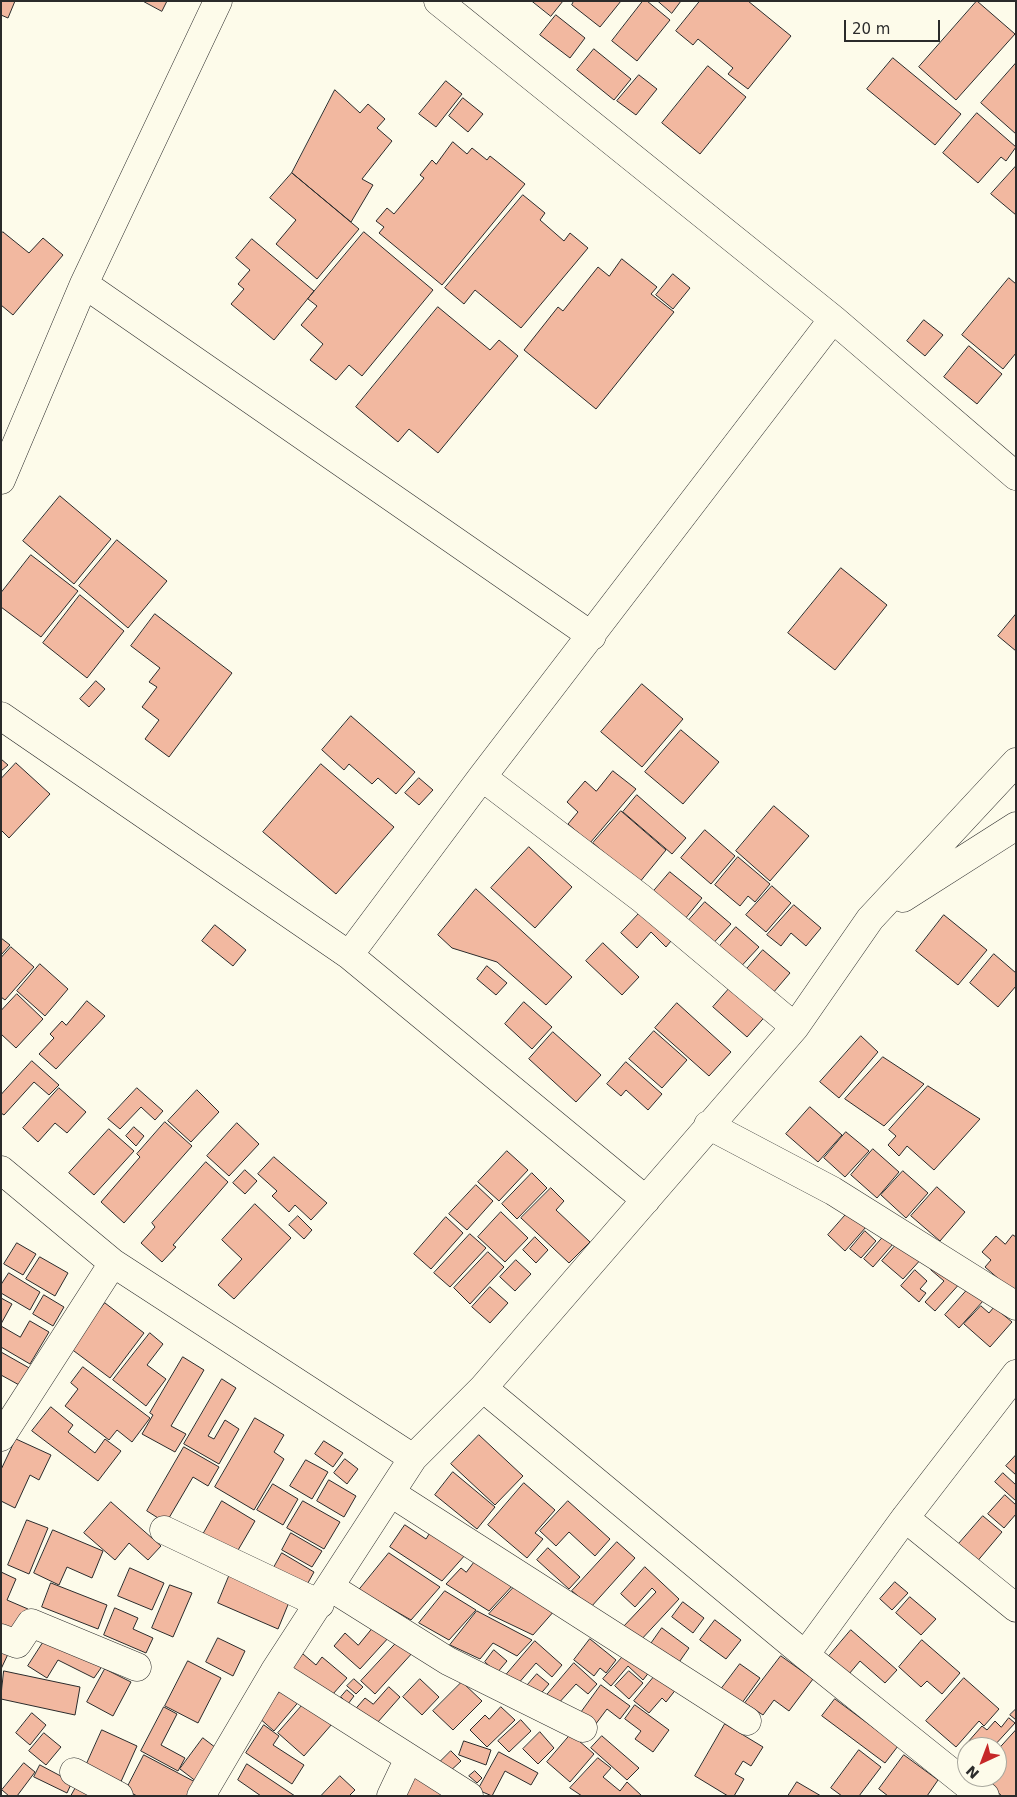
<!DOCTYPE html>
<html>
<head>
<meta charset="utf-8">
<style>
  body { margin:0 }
  #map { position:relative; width:1017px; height:1797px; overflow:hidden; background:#fdfbea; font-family:"DejaVu Sans",sans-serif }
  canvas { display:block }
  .frame { position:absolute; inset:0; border:2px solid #2b2b2b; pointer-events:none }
  .north { position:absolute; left:957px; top:1737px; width:50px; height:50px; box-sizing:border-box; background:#fdfbea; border:1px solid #a9a89e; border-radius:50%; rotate:223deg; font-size:14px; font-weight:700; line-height:20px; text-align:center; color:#2b2b2b }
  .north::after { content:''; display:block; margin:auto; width:18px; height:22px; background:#c62828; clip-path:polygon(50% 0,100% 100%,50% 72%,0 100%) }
  .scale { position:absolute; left:844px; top:20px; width:96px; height:22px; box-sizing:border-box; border:2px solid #2b2b2b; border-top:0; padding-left:6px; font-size:15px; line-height:18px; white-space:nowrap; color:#2b2b2b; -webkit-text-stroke:4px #fdfbea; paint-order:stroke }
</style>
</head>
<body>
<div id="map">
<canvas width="1017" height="1797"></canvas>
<div class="frame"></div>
<div class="north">N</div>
<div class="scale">20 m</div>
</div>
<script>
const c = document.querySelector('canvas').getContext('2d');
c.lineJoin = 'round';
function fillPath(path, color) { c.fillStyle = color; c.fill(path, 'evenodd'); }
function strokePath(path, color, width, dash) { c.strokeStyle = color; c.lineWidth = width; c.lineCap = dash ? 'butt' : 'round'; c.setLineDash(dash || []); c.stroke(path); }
const building = new Path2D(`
  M1,1H15L8,18L1,15Z
  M143,1H167L162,11Z
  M532,1H563L551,16Z
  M574,1H621L600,27L572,5Z
  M643,1H647L670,20L637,61L612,41Z
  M658,1H681L672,13Z
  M700,1H748L791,36L748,89L728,74L733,68L698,39L693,45L676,31Z
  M977,1L1015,34L956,100L919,67Z
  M556,15L585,38L570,58L540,35Z
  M594,49L631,79L614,100L577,70Z
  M893,58L961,114L935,145L867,89Z
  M1016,63V134L981,103Z
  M708,66L746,97L700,154L662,123Z
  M639,75L657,89L636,115L617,101Z
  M446,81L462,94L436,127L419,114Z
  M335,90L360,113L368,104L385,119L377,128L392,141L362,179L373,185L351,222L292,173Z
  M463,98L483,114L468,132L449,116Z
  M977,113L1016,147L1006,161L1001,157L978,183L943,153Z
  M453,142L467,154L472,148L487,160L490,156L525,184L442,285L379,233L384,227L376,221L387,208L394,214L424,178L420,175L432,160L436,164Z
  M1016,166V215L991,194Z
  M292,173L359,229L317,279L276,244L296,220L270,198Z
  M523,195L545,213L540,220L564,241L570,233L588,248L521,328L475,290L464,304L445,288Z
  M3,232L29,253L43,238L63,255L13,315L1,305V234Z
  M364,232L433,290L362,376L349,365L336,380L310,360L323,344L301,325L317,306L308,299Z
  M252,239L314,291L274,340L231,304L244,289L238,284L250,270L236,258Z
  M622,259L657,287L651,294L674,312L596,409L524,350L558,307L563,311L598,267L609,276Z
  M673,274L690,288L673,309L656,295Z
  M1009,278L1016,284V353L1003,369L962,335Z
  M438,307L490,350L499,340L518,356L438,453L409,429L398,442L356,407Z
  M924,320L943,335L925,356L907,341Z
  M969,346L1002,374L977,404L944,377Z
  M60,496L111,539L74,584L23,541Z
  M117,540L167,581L128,628L79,586Z
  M31,555L78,591L41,637L1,607V593Z
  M841,568L887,605L835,670L788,633Z
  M80,595L124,631L87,678L43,643Z
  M155,614L232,673L169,757L145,739L159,720L142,707L157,687L149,682L160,668L131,646Z
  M1016,614V651L998,636Z
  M96,681L105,689L89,707L80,699Z
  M642,684L683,719L642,767L601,732Z
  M351,716L415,772L396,794L378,778L372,784L349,764L344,770L322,750Z
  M681,730L719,762L683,804L645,772Z
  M1,759L8,765L1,771Z
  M16,763L50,794L9,838L1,830V779Z
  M321,764L394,827L336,894L263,832Z
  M613,771L636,789L590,843L568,824L578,812L567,802L585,781L596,791Z
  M419,778L433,790L419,805L405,793Z
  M637,795L686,838L672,854L623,812Z
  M774,806L809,836L770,881L736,851Z
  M621,811L666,850L639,883L593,843Z
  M705,830L735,856L711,884L681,858Z
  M529,847L572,887L535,928L491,888Z
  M738,857L770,884L755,902L748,896L740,906L715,885Z
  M670,872L702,898L680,925L647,899Z
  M772,886L791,903L766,932L746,915Z
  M476,889L572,977L546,1005L497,962L452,948L438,935Z
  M705,902L731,924L707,950L682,928Z
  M794,905L821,928L806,946L791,933L781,946L767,935Z
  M646,906L676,935L666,947L651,932L637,948L621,933Z
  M944,915L987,950L958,985L916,951Z
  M215,925L246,950L233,966L202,941Z
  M736,927L759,947L735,973L713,954Z
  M1,938L10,945L1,955Z
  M603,943L639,977L622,995L586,961Z
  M11,947L34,967L5,1000L1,997V958Z
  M763,950L790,973L767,1000L740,977Z
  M994,954L1016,973V986L998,1007L970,983Z
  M40,964L68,989L45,1016L17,991Z
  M487,966L507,983L496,995L477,979Z
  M735,982L769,1012L747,1037L713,1007Z
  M17,994L43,1019L16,1048L1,1034V1011Z
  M87,1001L105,1016L56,1069L39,1054L54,1038L50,1034L62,1021L66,1025Z
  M524,1002L552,1027L532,1049L505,1024Z
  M677,1003L731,1052L709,1076L655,1028Z
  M654,1031L687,1060L662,1088L629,1059Z
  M553,1032L601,1075L576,1102L529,1059Z
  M861,1036L878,1052L839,1098L820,1082Z
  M883,1057L924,1084L884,1126L845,1099Z
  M32,1061L59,1085L49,1095L34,1082L4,1115L1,1113V1095Z
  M626,1062L662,1094L648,1110L626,1090L621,1096L607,1084Z
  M928,1086L980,1119L934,1170L907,1146L899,1156L888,1145L896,1136L889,1130Z
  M59,1088L86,1112L67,1133L55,1123L38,1142L23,1128Z
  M137,1088L163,1111L155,1120L141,1107L120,1129L108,1119Z
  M197,1090L219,1112L191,1142L168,1121Z
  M810,1107L842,1135L818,1162L786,1134Z
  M165,1122L192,1146L124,1223L101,1202L140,1157L137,1154Z
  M237,1123L259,1144L229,1176L207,1156Z
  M134,1127L144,1136L136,1146L126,1136Z
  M109,1129L134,1151L94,1195L69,1173Z
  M846,1132L869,1151L845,1177L824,1158Z
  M873,1149L899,1172L877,1198L851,1175Z
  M507,1151L528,1170L499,1201L478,1182Z
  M274,1157L327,1203L311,1220L295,1205L289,1212L272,1196L277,1191L258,1174Z
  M206,1162L228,1182L173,1245L176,1247L162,1262L141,1243L155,1227L152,1223Z
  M245,1170L257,1181L245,1194L233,1183Z
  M903,1171L928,1193L906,1218L881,1195Z
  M532,1173L547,1188L517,1219L502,1204Z
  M476,1185L493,1201L467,1230L449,1214Z
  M937,1187L965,1212L940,1241L911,1216Z
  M551,1188L564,1201L556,1210L590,1242L569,1263L521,1218Z
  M255,1204L291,1238L234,1299L218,1285L242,1259L222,1240Z
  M849,1211L866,1227L845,1251L828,1235Z
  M501,1212L528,1238L505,1262L478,1237Z
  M298,1216L312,1230L304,1239L289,1225Z
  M446,1217L463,1233L431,1269L414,1254Z
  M865,1231L876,1241L861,1258L850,1249Z
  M470,1234L486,1248L450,1287L434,1273Z
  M1013,1235L1016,1237V1294L985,1267L991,1260L982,1252L996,1236L1005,1244Z
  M884,1236L893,1244L873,1267L864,1259Z
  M535,1237L548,1250L536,1263L523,1250Z
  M902,1238L923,1257L903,1279L882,1261Z
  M17,1243L36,1254L23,1275L4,1264Z
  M488,1252L504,1267L470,1304L454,1288Z
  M40,1257L68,1273L55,1296L26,1279Z
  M516,1260L531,1274L515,1291L500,1277Z
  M940,1260L962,1281L935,1311L925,1302L944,1281L931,1270Z
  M915,1270L927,1281L920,1289L926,1293L919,1302L901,1286Z
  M9,1273L40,1292L30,1310L1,1293V1285Z
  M490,1287L508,1303L490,1323L472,1307Z
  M968,1289L983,1301L959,1328L945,1315Z
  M44,1295L64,1307L53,1326L33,1314Z
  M1,1298L12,1304L1,1324Z
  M105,1303L144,1333L110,1378L70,1348Z
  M981,1306L989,1313L994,1307L1012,1322L990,1347L964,1324Z
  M30,1321L49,1332L30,1364L1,1347V1326L20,1337Z
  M150,1333L163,1344L147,1365L166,1379L146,1406L113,1380Z
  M1,1352L31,1369L21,1386L1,1375Z
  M183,1357L204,1370L171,1426L186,1434L175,1452L142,1434L153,1415L150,1413Z
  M83,1367L150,1418L132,1442L117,1430L109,1440L65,1406L78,1389L71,1383Z
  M222,1379L236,1388L208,1436L214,1439L225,1420L239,1429L219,1464L184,1444Z
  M51,1407L73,1425L68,1432L95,1453L105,1439L121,1451L98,1481L32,1431Z
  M255,1418L284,1435L274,1452L284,1459L254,1510L215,1487Z
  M479,1435L523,1476L495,1505L451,1464Z
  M16,1439L51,1455L39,1480L30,1475L15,1508L1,1501V1470Z
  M324,1441L343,1453L333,1467L315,1454Z
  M184,1447L219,1467L208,1486L193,1477L166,1523L147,1511Z
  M1016,1455V1475L1006,1466Z
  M345,1459L358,1469L347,1484L334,1473Z
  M306,1460L328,1472L312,1499L290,1486Z
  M453,1472L495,1507L477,1529L435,1495Z
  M1003,1473L1016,1485V1501L995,1482Z
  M329,1480L356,1496L344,1517L317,1501Z
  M524,1483L555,1510L535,1533L543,1539L527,1558L488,1525Z
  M273,1484L298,1499L283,1525L257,1510Z
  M1005,1495L1016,1505V1514L1004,1528L988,1514Z
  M222,1501L255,1521L234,1557L201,1538Z
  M303,1501L340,1522L324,1549L287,1528Z
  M568,1501L610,1539L595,1556L569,1532L556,1546L540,1531Z
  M111,1502L161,1546L148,1560L129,1543L115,1560L84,1533Z
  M983,1516L1002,1532L975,1564L956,1547Z
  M27,1520L48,1528L29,1574L8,1565Z
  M405,1525L426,1539L431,1531L466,1554L442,1581L390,1547Z
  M53,1530L103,1551L92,1578L67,1567L59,1585L34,1573Z
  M291,1533L322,1551L312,1567L282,1550Z
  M617,1542L635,1558L591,1607L572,1591Z
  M548,1548L580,1577L569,1589L537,1560Z
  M282,1553L314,1572L304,1590L272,1571Z
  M389,1553L440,1587L411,1620L359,1590Z
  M476,1560L513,1585L489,1611L446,1584L461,1568L466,1572Z
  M645,1567L679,1599L639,1642L623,1627L656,1592L652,1588L635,1607L621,1594Z
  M130,1568L164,1583L152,1610L118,1596Z
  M232,1569L292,1595L278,1629L218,1603Z
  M1,1572L16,1579L7,1600L28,1609L14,1639L1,1633Z
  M895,1582L908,1593L892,1610L880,1599Z
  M51,1583L107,1605L98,1629L42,1607Z
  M170,1585L192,1593L173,1637L152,1628Z
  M515,1586L555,1610L533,1635L489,1614Z
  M445,1591L476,1610L449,1640L419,1623Z
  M910,1597L936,1619L921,1635L896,1613Z
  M683,1602L704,1618L693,1633L672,1617Z
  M115,1608L138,1618L133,1629L153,1638L146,1653L104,1635Z
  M477,1611L532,1640L517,1656L493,1643L480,1659L450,1645Z
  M715,1620L741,1640L726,1659L700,1640Z
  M377,1623L390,1636L360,1669L334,1646L345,1633L358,1645Z
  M662,1628L689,1648L675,1668L648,1648Z
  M851,1630L897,1670L885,1683L860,1661L849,1674L829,1656Z
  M46,1638L103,1665L94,1678L58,1660L47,1678L28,1666Z
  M218,1638L245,1651L233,1676L206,1662Z
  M400,1639L414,1651L375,1694L361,1681Z
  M590,1639L616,1660L606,1673L600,1668L594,1676L574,1660Z
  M922,1640L960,1673L942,1694L927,1681L921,1687L899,1667Z
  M535,1641L562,1665L552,1677L536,1663L517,1685L506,1675Z
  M1,1649L9,1652L1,1669Z
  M494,1650L507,1661L497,1673L485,1662Z
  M627,1652L650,1671L643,1680L628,1666L611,1686L603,1679Z
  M303,1654L316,1665L322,1657L347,1678L326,1702L289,1669Z
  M781,1656L813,1679L789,1711L774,1700L763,1715L745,1703Z
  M188,1661L221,1678L198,1723L165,1706Z
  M574,1663L597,1684L588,1694L576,1684L557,1705L546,1696Z
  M740,1664L760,1678L739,1707L719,1692Z
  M105,1669L131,1682L113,1716L87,1702Z
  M4,1671L80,1687L75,1715L1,1699Z
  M629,1671L643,1683L629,1699L615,1686Z
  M658,1672L677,1688L666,1702L662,1698L649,1713L634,1701Z
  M537,1674L549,1684L537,1698L525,1688Z
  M964,1678L999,1709L984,1726L979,1721L956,1747L926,1721Z
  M354,1679L363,1687L356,1694L347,1686Z
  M420,1679L439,1697L422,1715L403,1697Z
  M462,1682L482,1701L453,1730L433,1711Z
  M601,1685L630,1706L620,1719L607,1709L595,1725L580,1714Z
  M285,1686L301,1699L274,1731L258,1717Z
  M389,1687L400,1697L370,1731L351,1714L365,1698L373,1704Z
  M347,1690L354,1696L348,1704L341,1697Z
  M835,1699L898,1746L885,1763L822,1716Z
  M306,1701L332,1724L304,1756L278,1733Z
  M635,1705L669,1730L653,1752L635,1739L641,1731L625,1719Z
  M164,1707L177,1714L161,1745L185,1758L178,1771L141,1751Z
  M501,1707L515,1720L487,1747L470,1730L485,1715L489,1719Z
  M1016,1709V1720L1010,1715Z
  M32,1713L46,1725L30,1745L16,1733Z
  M1009,1718L1015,1723L993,1747H967V1757L960,1751L982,1726L987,1730L995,1721L1001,1727Z
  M521,1720L531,1731L509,1752L498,1741Z
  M725,1724L763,1747L751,1766L743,1761L735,1774L744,1779L734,1796H728L695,1776Z
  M264,1725L279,1736L273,1745L304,1765L292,1784L246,1753Z
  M102,1730L137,1746L119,1786L84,1770Z
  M1016,1730V1796H1002L980,1777H997V1751Z
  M540,1732L554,1748L538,1764L523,1749Z
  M44,1733L61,1747L46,1765L29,1751Z
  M571,1734L594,1754L570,1782L547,1762Z
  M602,1736L639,1768L627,1780L591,1748Z
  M203,1738L220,1751L197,1782L180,1769Z
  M464,1741L491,1750L486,1765L459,1755Z
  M859,1750L881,1767L859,1796H842L831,1788Z
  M451,1751L461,1761L447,1774L437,1765Z
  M499,1752L538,1773L531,1785L505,1771L492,1796L478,1790Z
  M144,1755L197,1783L190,1796H137L126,1790Z
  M904,1755L938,1780L927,1796H888L879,1789Z
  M598,1758L611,1768L603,1777L620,1791L627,1782L642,1796H582L570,1788Z
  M24,1763L35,1772L17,1796H9L2,1790Z
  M247,1764L295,1796H261L238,1780Z
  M40,1765L72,1782L67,1793L34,1777Z
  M475,1771L482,1778L477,1783L469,1776Z
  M411,1775L449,1796H402Z
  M340,1776L355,1790L349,1796H321Z
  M79,1782L103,1796H71Z
  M797,1782L821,1796H788Z`);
fillPath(building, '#f2b8a0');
strokePath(building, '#2b2b2b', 1);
const street = new Path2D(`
  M438,1L833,319L1016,476
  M84,284L592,636
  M1,480L84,284L218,1
  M1,716L349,955L646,1200
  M482,777L641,898L795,1027
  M903,898L1016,826
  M349,955L482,777L833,319
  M708,1125L833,1191L1016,1306
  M1,1170L113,1263L413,1458L274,1672L469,1796
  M483,1388L795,1027L870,919L1016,762
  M1,1437L113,1263
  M413,1458L483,1388L805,1655L966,1784L985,1796
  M391,1493L747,1721
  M905,1518L1016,1608
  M164,1530L320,1604
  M330,1587L448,1661L583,1728
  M1,1638L17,1644L31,1623L137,1667
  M805,1655L905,1518L1016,1374
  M74,1772L119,1796
  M201,1796L274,1672
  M391,1796L409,1758`);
strokePath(street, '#2b2b2b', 29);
strokePath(street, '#fdfbea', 28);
</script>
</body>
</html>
